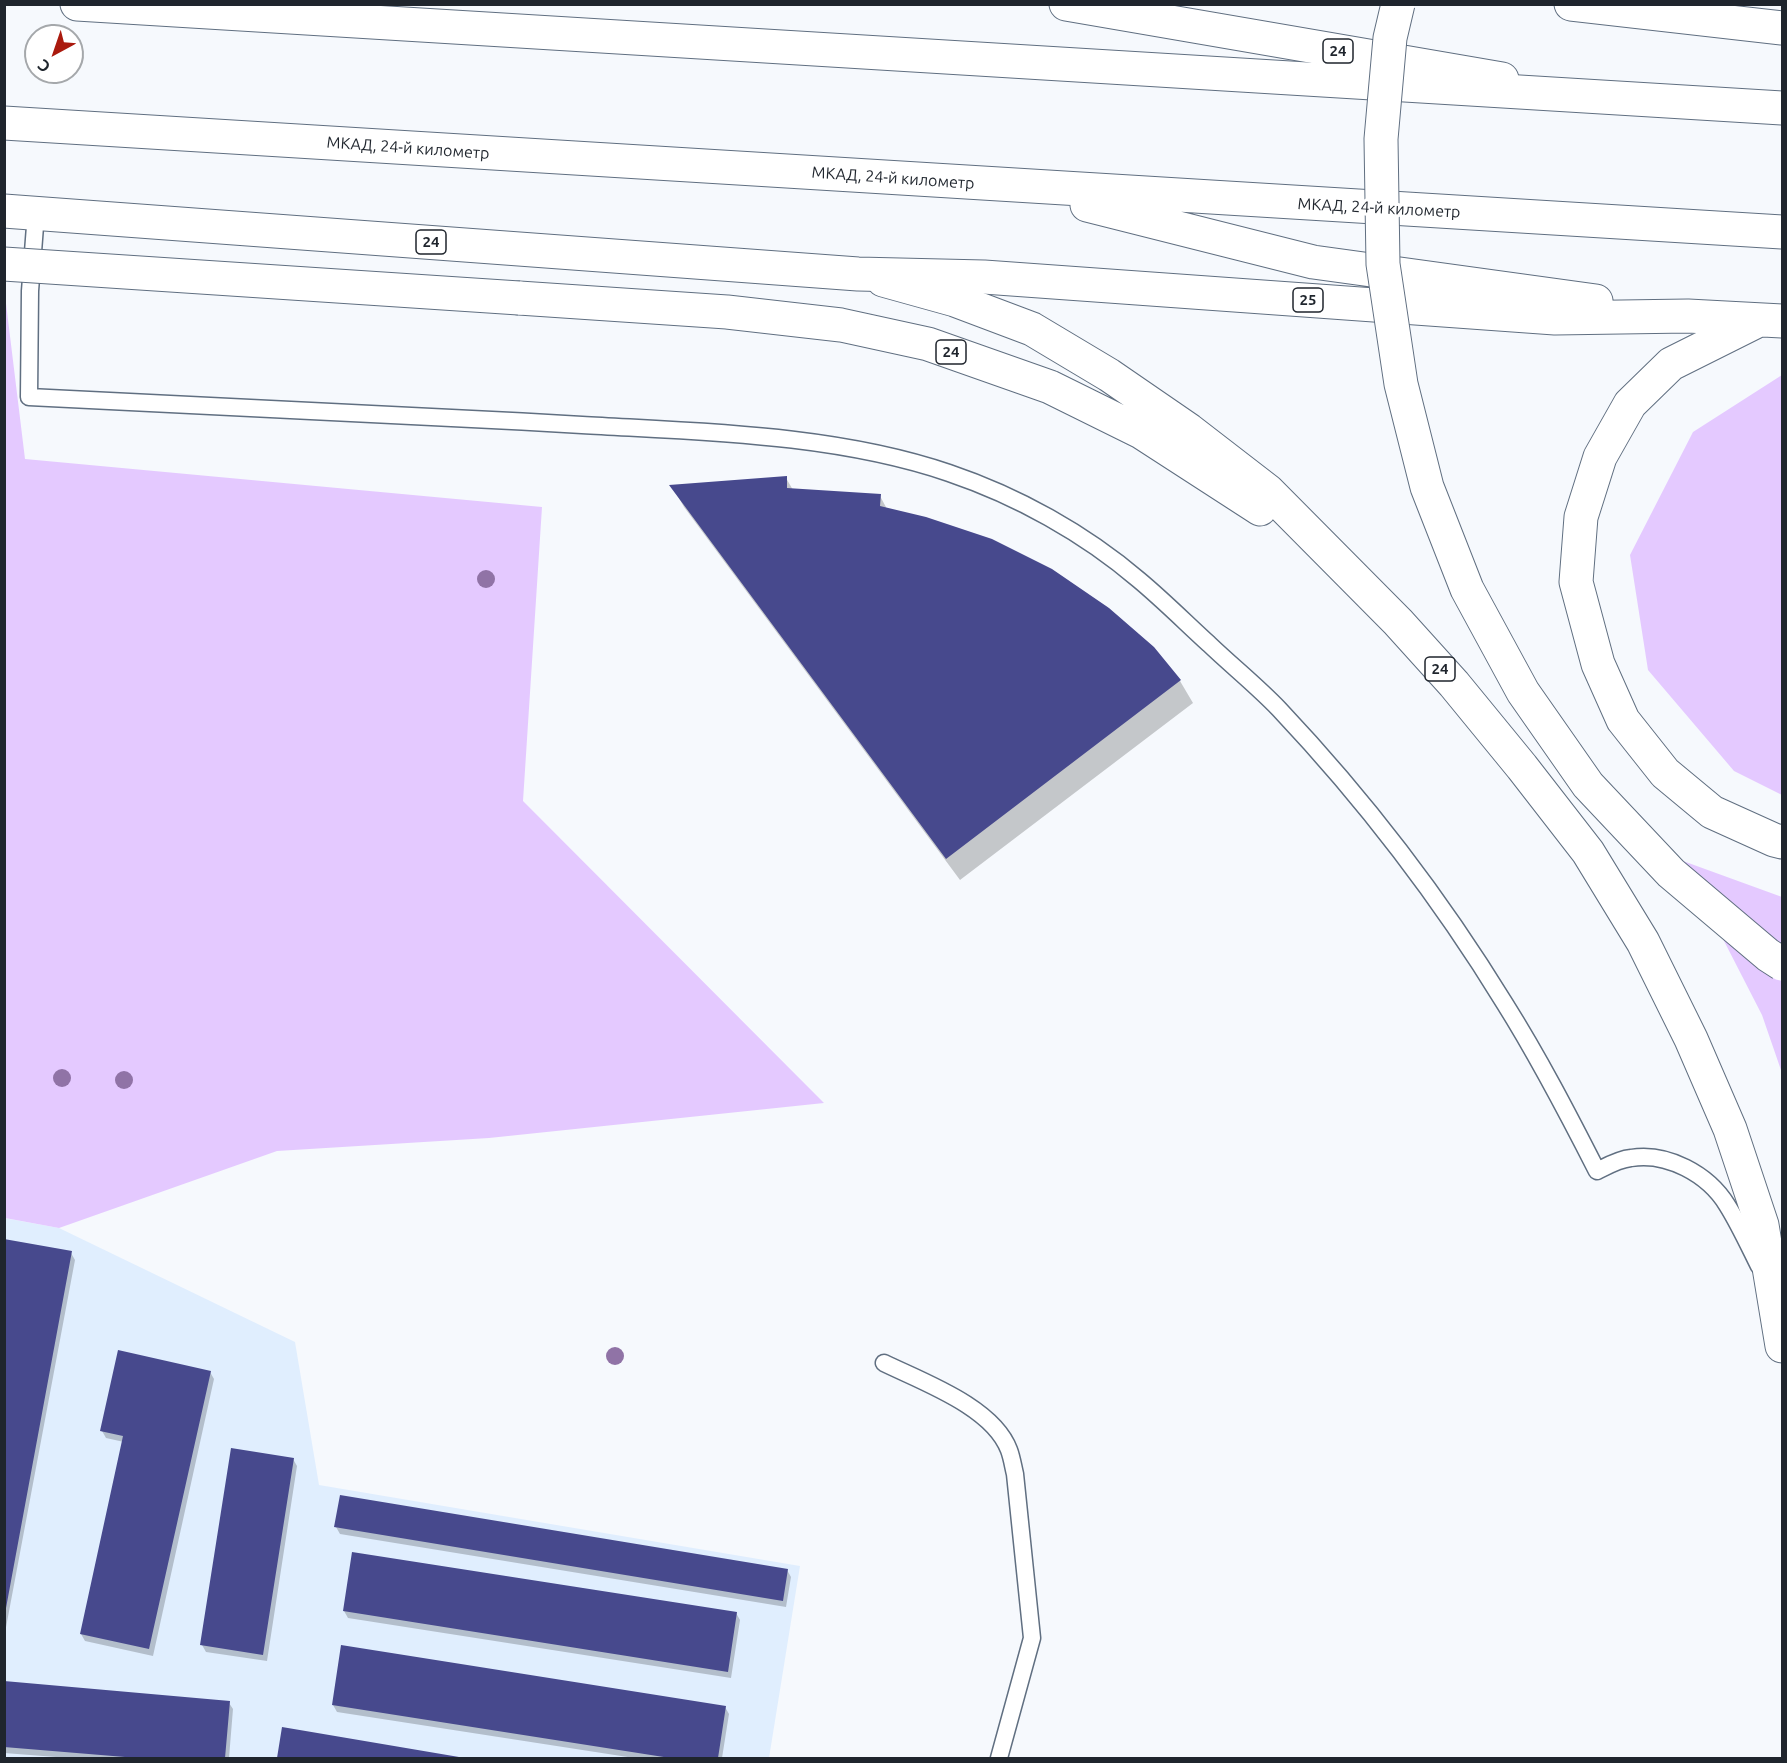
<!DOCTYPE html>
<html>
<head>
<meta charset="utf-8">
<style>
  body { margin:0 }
  #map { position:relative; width:1787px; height:1763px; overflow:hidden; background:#f6f9fd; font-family:Ubuntu,sans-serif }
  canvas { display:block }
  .frame { position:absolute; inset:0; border:6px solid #1f252d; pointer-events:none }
  .north { position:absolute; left:24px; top:24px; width:60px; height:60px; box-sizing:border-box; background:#fff; border:2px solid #a5a8ab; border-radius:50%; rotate:220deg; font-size:16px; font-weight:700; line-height:24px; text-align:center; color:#1f252d }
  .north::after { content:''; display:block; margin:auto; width:21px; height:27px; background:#aa1a0e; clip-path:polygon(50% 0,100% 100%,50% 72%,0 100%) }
</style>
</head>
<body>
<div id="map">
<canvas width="1787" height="1763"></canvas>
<div class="frame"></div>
<div class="north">С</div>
</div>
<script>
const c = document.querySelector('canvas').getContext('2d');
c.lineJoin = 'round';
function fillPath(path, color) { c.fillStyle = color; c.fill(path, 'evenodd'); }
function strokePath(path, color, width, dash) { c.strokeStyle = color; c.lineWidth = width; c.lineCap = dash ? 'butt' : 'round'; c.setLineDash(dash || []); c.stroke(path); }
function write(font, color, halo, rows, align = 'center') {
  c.font = font + ' Ubuntu,sans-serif'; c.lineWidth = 6; c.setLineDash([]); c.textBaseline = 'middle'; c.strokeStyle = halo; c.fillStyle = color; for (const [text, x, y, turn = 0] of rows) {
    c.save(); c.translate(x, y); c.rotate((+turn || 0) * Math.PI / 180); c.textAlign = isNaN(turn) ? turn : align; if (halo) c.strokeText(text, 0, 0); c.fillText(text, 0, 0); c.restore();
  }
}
fillPath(new Path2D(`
  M4,1218L59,1228L295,1342L319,1485L800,1566L769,1758H5Z`), '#e0eefe');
fillPath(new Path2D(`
  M4,287L25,459L542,507L523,801L824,1103L489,1138L277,1151L59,1228L5,1218Z
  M1782,375V795L1734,771L1648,670L1630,555L1693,432Z
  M1683,861L1782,897V1073L1762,1015Z`), '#e4c9ff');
fillPath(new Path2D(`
  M786,478L793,490L880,496L887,509L1153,648L1180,681L1193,703L960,880L684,507L672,486Z
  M4,1240L71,1253L75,1260L4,1638Z
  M210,1372L214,1379L153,1656L85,1641L81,1634L124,1442L106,1438L102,1431Z
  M293,1459L297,1466L267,1661L206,1652L202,1645Z
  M336,1527L787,1570L791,1577L786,1607L340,1534Z
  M344,1611L736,1613L740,1620L731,1678L348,1618Z
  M4,1683L229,1703L233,1709L229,1758H69L4,1753Z
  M333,1705L725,1707L729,1714L722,1758H634L337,1712Z
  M283,1729L458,1758H279Z`), '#0003');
fillPath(new Path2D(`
  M787,476V488L881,494L880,506L926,517L992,539L1052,569L1109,608L1154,647L1181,680L946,859L669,485Z
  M4,1239L72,1251L6,1608H4Z
  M118,1350L211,1371L149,1649L80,1634L123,1436L100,1431Z
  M231,1448L294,1458L263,1655L200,1645Z
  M340,1495L788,1569L783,1601L334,1527Z
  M352,1552L737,1612L728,1672L343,1611Z
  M341,1645L726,1706L718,1758H670L332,1705Z
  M4,1681L230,1701L225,1758H137L4,1747Z
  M282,1727L459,1757V1758H277Z`), '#47498d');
const service = new Path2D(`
  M36,213L30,291L29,397C214,405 398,414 582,425C702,432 835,434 949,473C1017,496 1084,533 1139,580C1163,600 1186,623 1209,644C1232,666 1257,686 1279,709C1364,799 1440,898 1505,1004C1539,1058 1568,1114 1597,1171C1607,1166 1619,1159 1631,1158C1667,1152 1708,1174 1727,1205C1739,1224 1749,1246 1759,1266
  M884,1363C923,1382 993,1407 1009,1450C1012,1458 1013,1466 1015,1474L1032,1638L999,1758`);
const primary = new Path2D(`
  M1066,4L1502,79
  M1571,4L1782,28
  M883,280L955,300L1032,329L1109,375L1189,430L1268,491L1398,622L1454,684L1522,767L1588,852L1643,942L1691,1039L1730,1129L1762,1225L1782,1346
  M519,298L727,312L841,325L928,344L1050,387L1141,432L1260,509`);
const trunk = new Path2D(`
  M77,4L1782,108
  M4,123L1782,232
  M1087,205L1313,262L1596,301
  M4,211L858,274L984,277L1555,318L1688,316L1782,321
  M1757,321L1671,364L1630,404L1600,457L1581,517L1576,582L1598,664L1623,720L1665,773L1712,812L1774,840L1782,842`);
strokePath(service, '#606f81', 19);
strokePath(primary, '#606f81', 35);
strokePath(trunk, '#606f81', 35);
strokePath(service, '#fff', 16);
strokePath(primary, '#fff', 33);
strokePath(trunk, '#fff', 33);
const primaryBridge = new Path2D(`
  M4,264L519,298`);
const trunkBridge = new Path2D(`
  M1398,4L1390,38L1381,139L1383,264L1401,384L1427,487L1467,589L1523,692L1588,785L1671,873L1768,955L1782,964`);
strokePath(primaryBridge, '#606f81', 35, []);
strokePath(trunkBridge, '#606f81', 35, []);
strokePath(primaryBridge, '#fff', 33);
strokePath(trunkBridge, '#fff', 33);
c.fillStyle = '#9073a6';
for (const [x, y] of [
  [486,579],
  [62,1078],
  [124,1080],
  [615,1356]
]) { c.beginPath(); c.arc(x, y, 9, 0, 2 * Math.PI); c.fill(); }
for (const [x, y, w] of [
  [1338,51,30],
  [431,242,30],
  [1308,300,30],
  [951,352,30],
  [1440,669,30]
]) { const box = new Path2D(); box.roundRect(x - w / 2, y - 12, w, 24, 4.5); c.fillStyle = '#fff'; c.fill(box); strokePath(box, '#1f252d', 1.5); }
write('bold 15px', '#1f252d', null, [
  ["24",1338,51],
  ["24",431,242],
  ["25",1308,300],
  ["24",951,352],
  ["24",1440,669]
]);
write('16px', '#1f252d', '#fff', [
  ["МКАД, 24-й километр",408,148,4],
  ["МКАД, 24-й километр",893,178,4],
  ["МКАД, 24-й километр",1379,208,3]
]);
</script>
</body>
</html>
